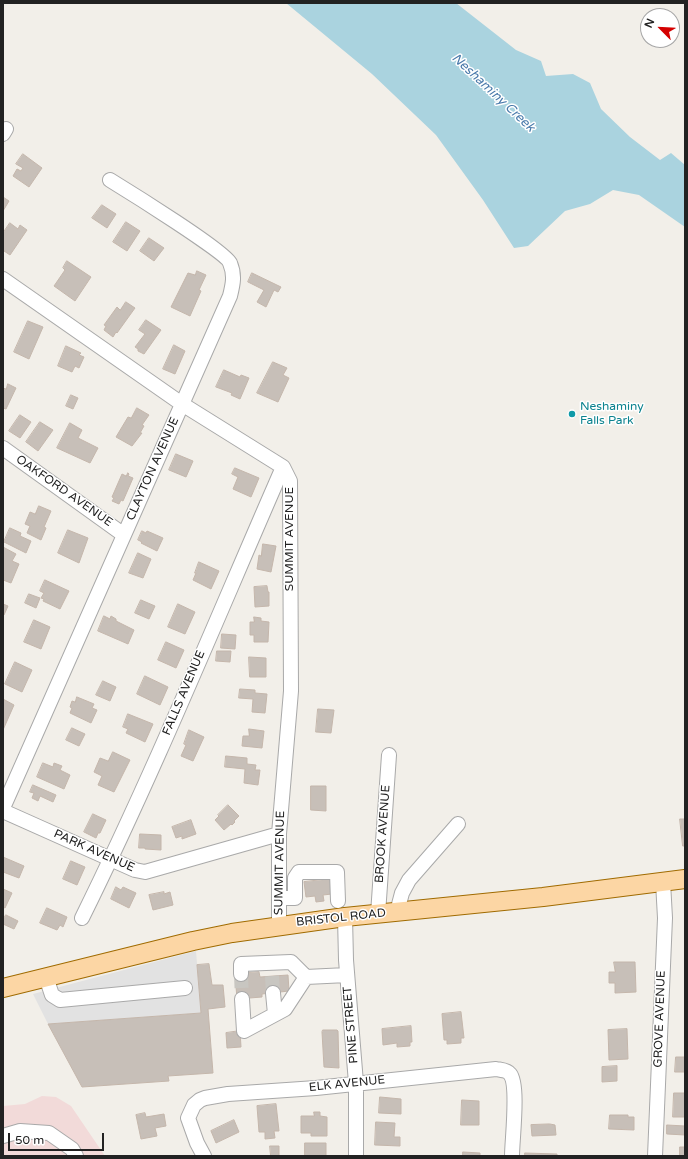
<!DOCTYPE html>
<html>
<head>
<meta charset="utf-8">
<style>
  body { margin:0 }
  #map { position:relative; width:688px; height:1159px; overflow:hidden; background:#f2efe9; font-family:"Varela Round",sans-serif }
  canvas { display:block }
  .frame { position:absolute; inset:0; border:4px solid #222; pointer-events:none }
  .north { position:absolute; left:640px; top:8px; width:40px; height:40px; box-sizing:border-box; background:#fff; border:1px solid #a7a7a7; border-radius:50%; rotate:294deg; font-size:11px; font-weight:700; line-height:16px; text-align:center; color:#222 }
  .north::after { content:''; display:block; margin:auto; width:14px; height:18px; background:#d40000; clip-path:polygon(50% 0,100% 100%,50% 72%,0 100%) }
  .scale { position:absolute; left:8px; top:1133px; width:96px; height:18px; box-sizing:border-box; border:2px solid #222; border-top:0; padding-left:5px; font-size:12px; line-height:14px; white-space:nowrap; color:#222; -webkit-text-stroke:3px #fff; paint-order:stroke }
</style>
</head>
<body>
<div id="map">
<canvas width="688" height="1159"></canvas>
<div class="frame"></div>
<div class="north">N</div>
<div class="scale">50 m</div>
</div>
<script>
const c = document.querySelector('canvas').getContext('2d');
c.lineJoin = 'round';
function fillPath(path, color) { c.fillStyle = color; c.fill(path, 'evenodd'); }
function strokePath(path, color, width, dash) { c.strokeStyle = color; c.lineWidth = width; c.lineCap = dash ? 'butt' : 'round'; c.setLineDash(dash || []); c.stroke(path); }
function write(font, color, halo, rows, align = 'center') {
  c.font = font + ' "Varela Round",sans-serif'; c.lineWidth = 3; c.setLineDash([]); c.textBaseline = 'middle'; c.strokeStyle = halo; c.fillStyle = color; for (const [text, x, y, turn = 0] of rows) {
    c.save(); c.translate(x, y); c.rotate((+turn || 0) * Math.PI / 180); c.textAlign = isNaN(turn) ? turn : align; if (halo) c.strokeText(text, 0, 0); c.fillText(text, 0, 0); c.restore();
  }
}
fillPath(new Path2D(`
  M42,1096L56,1097L71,1106L105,1156H3V1106L25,1104Z`), '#f2dad9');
fillPath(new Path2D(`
  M196,951L201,1013L48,1024L33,994Z`), '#e2e2e2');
fillPath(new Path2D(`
  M286,3H456L516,50L541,61L546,76L573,74L590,83L601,109L630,137L660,160L671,153L685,165V227L639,195L613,190L590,204L565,211L528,246L514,248L483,200L436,135L372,74Z`), '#aad3df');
const building = new Path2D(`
  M23,154L42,168L29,187L13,176L17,169L21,171L23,168L16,164Z
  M3,197L9,201L3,211Z
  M102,205L116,214L107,228L92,218Z
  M126,222L140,231L127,251L113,242Z
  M10,223L18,229L20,225L27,230L10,255L4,251L3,253V233Z
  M149,238L164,248L154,261L140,251Z
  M67,261L91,277L75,301L54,286L65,270L63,268Z
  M197,271L206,275L199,290L201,291L190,316L171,307L188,273L195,275Z
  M252,273L281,287L278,292L274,290L266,307L257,302L264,290L248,282Z
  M126,302L135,308L117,333L116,332L113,337L104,330L106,326L104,325L117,307L120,310Z
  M146,320L161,330L144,354L138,351V349L135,347L145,334L139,330Z
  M28,321L43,327L29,359L14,352Z
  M174,345L185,351L175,374L163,369Z
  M66,346L81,353L79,355L84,357L79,368L75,366L72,372L58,366Z
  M273,362L287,368L283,375L289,378L278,402L257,393Z
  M224,370L240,377L241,375L249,378L240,399L231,395L232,393L216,387Z
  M8,384L16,388L6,409L3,408V388L6,389Z
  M71,395L78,398L73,409L66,406Z
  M137,408L149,415L142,425L144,426L140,433H142L132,446L116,437L128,417L131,418Z
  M20,415L31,422L20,438L9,431Z
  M40,422L53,430L38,451L26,442Z
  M70,423L82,430L78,438L98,448L90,463L57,448Z
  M176,454L193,461L186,477L169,470Z
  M235,468L259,478L251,497L233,489L238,477L232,474Z
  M128,473L129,474L128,476L133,478L123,501L121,500L119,504L112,501L114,498L112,497L122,474L126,476Z
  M39,506L51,511L44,527L46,528L41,540L27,533L30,526L25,524L30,512L35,514Z
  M10,528L21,533L20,536L31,541L26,553L4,542Z
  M68,530L88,538L79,563L58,553Z
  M142,531L146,533L147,531L163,538L157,551L141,543L142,542L138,540Z
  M263,544L276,546L271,572L257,569L259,555L261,556Z
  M3,547L16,554L12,561L19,564L11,583L3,580Z
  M138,553L151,559L143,578L129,573Z
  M199,562L219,571L211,589L193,580L196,573H195Z
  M45,580L69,591L60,609L43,601L44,599L41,598L44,593L40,591Z
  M267,586L268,592H269V606L255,607L254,587Z
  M29,594L40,598L36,608L25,603Z
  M141,600L155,606L149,619L135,613Z
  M3,604L8,606L4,615L3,614Z
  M178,604L195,612L185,634L168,627Z
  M104,616L110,619L111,616L116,619V621L134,630L128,644L98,631Z
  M254,617L261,618V621L269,622L268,642H254V635H250V622H254Z
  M34,620L50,627L41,649L24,642Z
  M222,634L236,635L235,649L221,648Z
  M166,642L184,650L176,668L158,660Z
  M217,651H231L230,662L216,661Z
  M249,657L266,658V677H250Z
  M15,662L32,670L22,692L5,684Z
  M145,676L168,687L160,705L137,694Z
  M103,681L116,687L110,701L96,695Z
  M240,689L255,690V693L267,694L265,713L252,712L253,699L239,698Z
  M77,697L94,704L92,708L97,710L91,723L70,713L72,708L70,707L72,701L75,702Z
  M3,699L14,705L3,730Z
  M318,709L334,710L331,733L316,732Z
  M128,714L153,724L145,742L126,733L128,729L123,727Z
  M72,728L85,734L79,746L66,740Z
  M249,729L264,731L262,748L242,746L243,736H249Z
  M189,730L204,737L193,761L181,756L186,745L184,744Z
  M113,752L130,760L114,792L98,785L102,776L94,772L100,758L108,761Z
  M226,756L247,758V764L256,765L255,770H260L258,785L244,783L245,769L225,767Z
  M43,763L53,767L54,763L62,766L60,770L70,775L64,789L37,777Z
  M33,785L56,795L53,802L40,796L38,801L32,798L34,793L30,792Z
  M311,786H326V811L311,810Z
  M228,805L239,816L234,821L235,822L232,825L231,824L224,830L215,820L219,816L218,815Z
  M93,814L106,820L100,833H98L96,838L84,832Z
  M680,819H685V846H683Z
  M191,820L196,834L182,839V836L176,838L172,827Z
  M140,834L161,835V850L145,849V848H139Z
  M3,857L24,866L19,878L3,872Z
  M71,861L85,867L77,885L63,879Z
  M331,879L332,894L323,895L324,901L316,902L315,896L306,897L304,882Z
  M116,887L121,890L123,887L136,893L129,908L111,899Z
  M3,889L12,893L5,908L3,907Z
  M164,892V894L170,892L173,905L153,910L149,895Z
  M47,908L67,917L63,927L60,925L57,930L40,923Z
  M6,915L18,921L14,929L3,924V920Z
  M614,962H635L636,992L615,993V983H609V972H615Z
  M209,964L212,985H223L225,1007L208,1009L213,1073L168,1076L169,1081L82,1087L48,1024L201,1013L197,965Z
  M259,972L260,977L288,975L289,991L262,994V997L237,999L235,974Z
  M461,1012L464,1038H461V1043L447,1044V1040H444L442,1014Z
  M411,1026L412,1042H410V1046L397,1047V1043L383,1045L382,1029Z
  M627,1029L628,1059L609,1060L608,1030Z
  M323,1030H337L338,1031L339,1068L324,1067L322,1032Z
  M240,1031L241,1047L227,1048L226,1033Z
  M676,1057H685V1072H675Z
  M617,1066V1081L602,1082V1067Z
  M674,1093H685V1117H673Z
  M380,1097L401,1099V1114L379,1113Z
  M462,1100L479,1101V1125H461Z
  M276,1104L279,1131H274L275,1138L265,1139V1132H259L257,1106Z
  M314,1112H320V1116L327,1117V1136H311V1133H301V1116H314Z
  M145,1113L146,1117L164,1114L166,1126L155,1128L157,1136L141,1139L136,1115Z
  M610,1115H628V1117H634V1130L609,1129Z
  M234,1120L239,1132L216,1143L211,1131Z
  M376,1122L395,1123L394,1137H400V1146L375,1145Z
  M550,1124L555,1125L556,1135L532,1136L531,1125Z
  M667,1125L685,1126V1135L667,1134Z
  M305,1143H326V1156H305Z
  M270,1146H279V1156H271Z
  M680,1147H685V1156H680Z
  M463,1152L480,1153V1156H463Z
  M525,1153L557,1154V1156H525Z`);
fillPath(building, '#c7bfb8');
strokePath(building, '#c4b6ab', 1);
strokePath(new Path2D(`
  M241,974L242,999
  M272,976L273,993`), '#c8c6c1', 14, [14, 7]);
const minor = new Path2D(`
  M3,134L6,129
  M3,279L182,404L283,467L290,481L291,691L279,834V925
  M3,448L124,535
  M3,808L230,296C233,284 235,275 230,263C226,252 128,191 110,180
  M3,811L135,870L145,872L279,834
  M279,898H295V878L299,872H337L338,901
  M397,912L402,893L409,880L458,824
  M378,914L389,755
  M345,917L346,960L356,1083V1156
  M82,918C155,770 217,618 283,467
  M241,974V964L291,962L306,977L347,975
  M46,977L52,995L60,1000L185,988
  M273,993L275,1014
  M242,999L244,1031L285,1009L306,977
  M3,1136L20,1131L49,1133L72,1149L76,1156
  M204,1156L197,1143L188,1118L194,1105L200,1100L205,1098L228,1094L316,1088L496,1069C501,1070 507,1070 510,1074C519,1085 512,1140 512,1156
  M655,1156L665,918L663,882`);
const major = new Path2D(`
  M3,988L193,941L232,933L345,917L543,897L685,879`);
strokePath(minor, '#a9a9a9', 16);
strokePath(major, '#a06b00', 20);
strokePath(minor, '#fff', 14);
strokePath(major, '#fcd6a4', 18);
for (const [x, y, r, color] of [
  [572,414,4,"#0f9aa8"]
]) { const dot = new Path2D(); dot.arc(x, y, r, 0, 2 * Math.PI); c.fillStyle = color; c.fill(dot); strokePath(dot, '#fff', 1.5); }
write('12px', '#0d838f', '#fff', [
  ["Neshaminy",580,407],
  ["Falls Park",580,421]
], 'left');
write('12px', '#222', '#fff', [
  ["CLAYTON AVENUE",153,469,-66],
  ["OAKFORD AVENUE",64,491,35],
  ["SUMMIT AVENUE",290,539,-90],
  ["FALLS AVENUE",184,693,-67],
  ["BROOK AVENUE",383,834,-86],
  ["PARK AVENUE",94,851,24],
  ["SUMMIT AVENUE",280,863,-89],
  ["BRISTOL ROAD",341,918,-6],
  ["GROVE AVENUE",660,1019,-88],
  ["PINE STREET",351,1025,-95],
  ["ELK AVENUE",347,1084,-6]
]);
write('italic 13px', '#4a7aab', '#fff', [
  ["Neshaminy Creek",493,93,43]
]);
</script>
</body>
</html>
